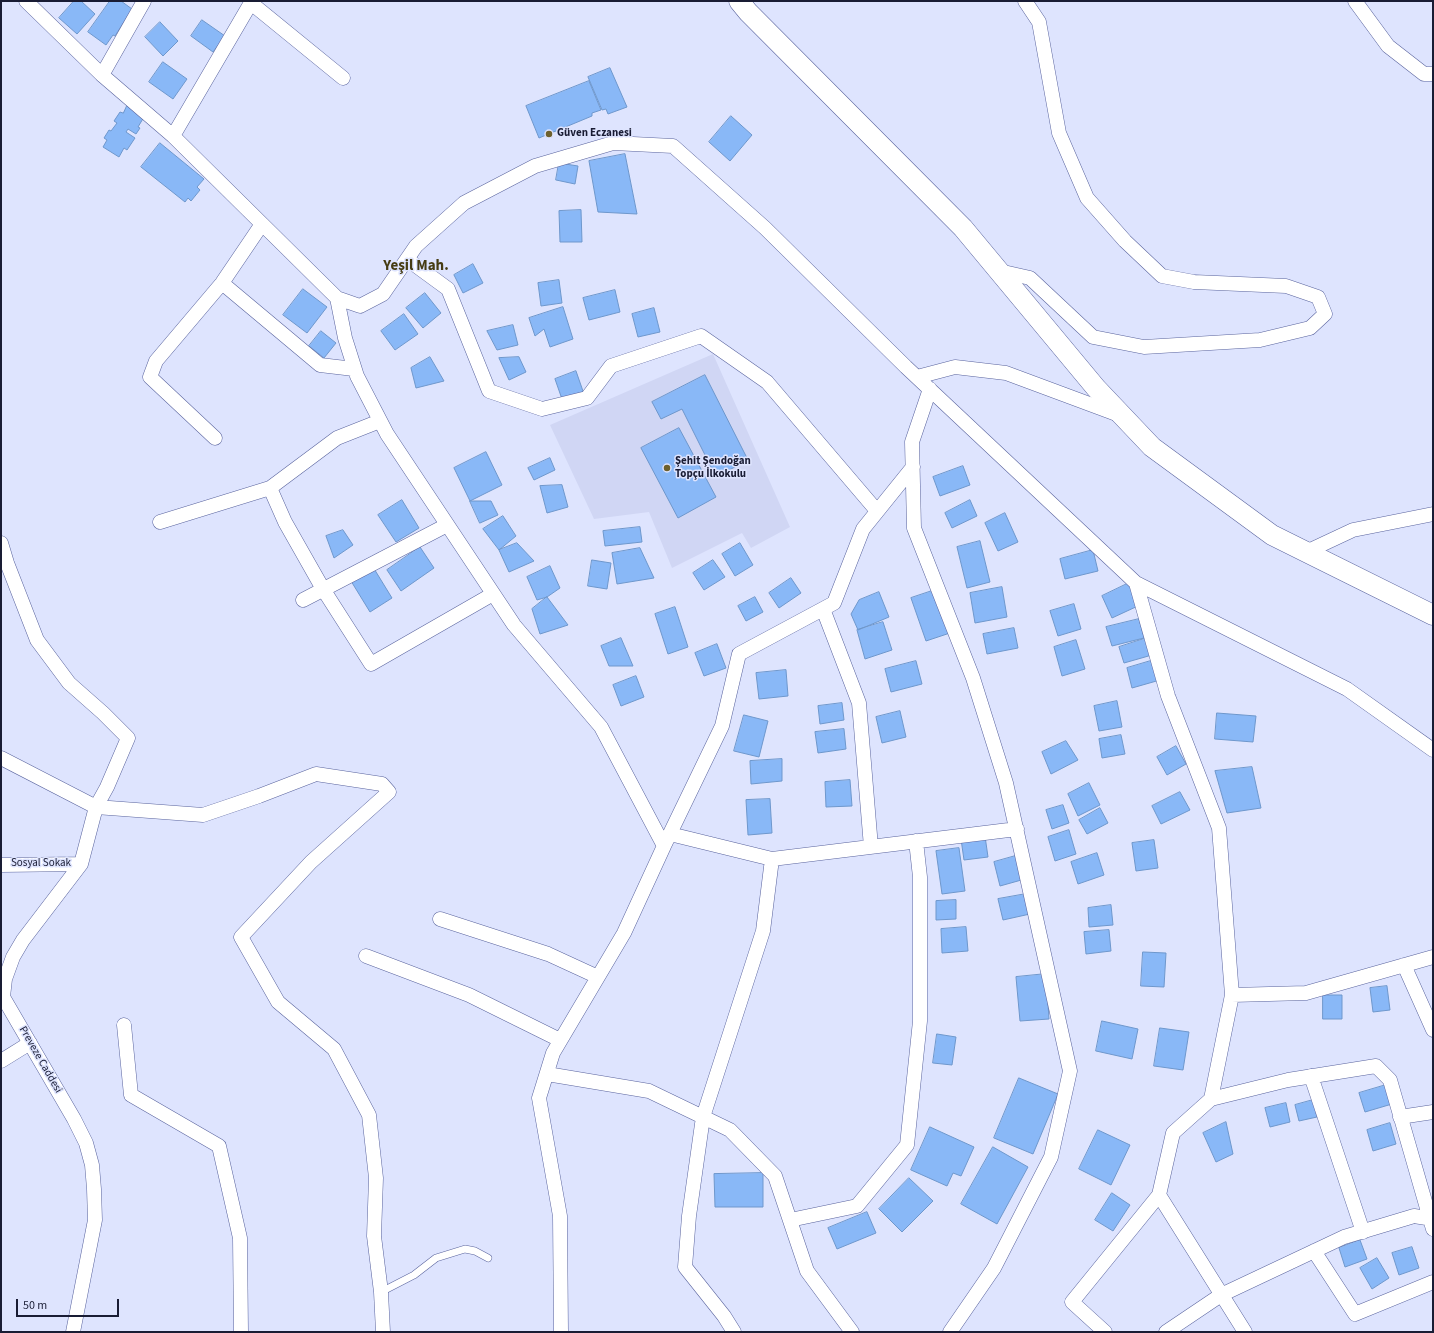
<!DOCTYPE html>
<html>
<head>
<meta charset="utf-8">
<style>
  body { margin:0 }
  #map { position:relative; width:1434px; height:1333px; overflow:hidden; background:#dee4fe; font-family:"Source Sans 3",sans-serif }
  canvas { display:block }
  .frame { position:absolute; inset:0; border:2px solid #191c34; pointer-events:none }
  .scale { position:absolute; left:16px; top:1299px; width:103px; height:18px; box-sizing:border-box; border:2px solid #191c34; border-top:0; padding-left:5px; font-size:12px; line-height:14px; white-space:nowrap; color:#191c34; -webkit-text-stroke:3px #dee4fe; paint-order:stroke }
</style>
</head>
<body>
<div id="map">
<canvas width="1434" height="1333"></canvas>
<div class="frame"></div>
<div class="scale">50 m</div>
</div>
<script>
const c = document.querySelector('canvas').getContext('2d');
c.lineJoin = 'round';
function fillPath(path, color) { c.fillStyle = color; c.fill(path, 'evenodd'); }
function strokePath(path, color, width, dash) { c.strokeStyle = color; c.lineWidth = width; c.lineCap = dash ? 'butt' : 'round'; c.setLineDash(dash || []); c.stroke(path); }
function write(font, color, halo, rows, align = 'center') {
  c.font = font + ' "Source Sans 3",sans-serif'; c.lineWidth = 3; c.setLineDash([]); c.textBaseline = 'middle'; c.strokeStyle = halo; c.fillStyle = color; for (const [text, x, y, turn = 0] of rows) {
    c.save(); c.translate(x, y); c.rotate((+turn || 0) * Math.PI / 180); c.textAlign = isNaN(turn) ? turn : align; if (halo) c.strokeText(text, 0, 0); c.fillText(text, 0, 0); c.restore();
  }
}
fillPath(new Path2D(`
  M713,354L790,527L751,548L742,533L672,568L649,512L594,519L550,425Z`), '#d0d6f4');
const building = new Path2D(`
  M74,1H81L95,14L77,34L59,18Z
  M110,1H121L132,9L115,36L113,35L106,45L88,32Z
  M202,20L225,36L213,52L191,36Z
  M160,22L178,41L163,56L145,37Z
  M163,62L187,79L173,99L149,82Z
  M610,68L627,107L608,114L606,109L602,110L588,77Z
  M589,81L601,110L592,113V116L539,138L526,106Z
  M127,106L144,117L138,127L140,128L136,134L128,129L126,132L135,138L127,150L124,148L119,157L103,147L107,140L104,138L109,130L111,131L117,123L114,121L120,112L123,113Z
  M731,116L752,135L730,161L709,142Z
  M160,143L204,179L197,187L200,190L191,201L188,198L185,202L141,167Z
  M625,154L637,214L598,212L589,161Z
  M559,163L578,166L575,184L556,180Z
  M581,210L582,242H560L559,211Z
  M473,264L483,283L463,293L454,275Z
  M559,280L562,303L541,306L538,283Z
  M303,289L327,307L307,333L283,315Z
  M615,290L620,312L589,320L583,298Z
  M425,293L441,313L423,328L406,308Z
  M563,307L573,339L550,347L544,329L535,336L529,318Z
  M654,308L660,332L638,337L632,314Z
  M404,314L418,334L395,350L381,331Z
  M513,325L518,345L497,350L487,331Z
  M321,331L336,343L324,358L309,346Z
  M430,357L444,381L416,388L411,368Z
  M519,357L526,372L509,380L499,358Z
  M576,371L584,394L563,402L555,379Z
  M705,375L748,460L716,477L682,409L661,419L652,402Z
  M679,428L716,497L678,518L641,448Z
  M486,452L502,485L470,501L454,468Z
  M550,458L555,470L534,480L528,468Z
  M963,466L970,485L940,496L933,477Z
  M562,485L568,507L547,513L540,486Z
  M402,500L419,528L396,542L378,515Z
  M970,500L977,516L952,528L945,513Z
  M470,501H491L498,515L480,523Z
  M1005,513L1018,542L998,551L985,523Z
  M503,516L516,536L499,550L483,529Z
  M640,527L642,542L605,546L603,531Z
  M343,530L353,545L334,558L326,536Z
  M980,541L990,582L967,588L957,547Z
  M517,543L534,561L509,572L499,550Z
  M740,543L753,565L735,576L722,554Z
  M420,547L434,568L401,591L387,570Z
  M640,548L654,578L617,584L612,553Z
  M1093,550L1098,571L1065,579L1060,559Z
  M592,560L611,563L607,589L588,586Z
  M713,560L725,577L704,590L693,573Z
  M550,566L560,588L547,597L537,600L527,577Z
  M373,567L392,598L370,612L351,581Z
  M791,578L801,593L779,608L769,593Z
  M1129,583L1140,605L1112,618L1102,596Z
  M1002,587L1007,617L975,623L970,593Z
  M935,590L950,633L926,641L911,598Z
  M879,592L889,617L858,630L851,614L859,600Z
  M547,597L568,625L540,634L532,609Z
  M755,597L763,612L746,621L738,606Z
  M1074,604L1081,629L1058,636L1050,611Z
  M675,607L688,647L668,654L655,614Z
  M1139,619L1144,638L1112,646L1106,627Z
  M883,622L892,650L865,659L857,630Z
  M1014,628L1018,648L987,654L983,634Z
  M621,638L633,666H609L601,646Z
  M1147,638L1152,655L1124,663L1119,647Z
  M1076,640L1085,669L1062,676L1054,647Z
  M717,644L726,668L704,676L695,653Z
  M1154,660L1160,680L1132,688L1127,668Z
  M916,661L922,684L891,692L885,669Z
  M786,670L788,696L759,699L756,673Z
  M636,676L644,697L621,706L613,685Z
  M1117,701L1122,727L1099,731L1094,706Z
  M842,703L844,720L820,724L818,706Z
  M900,711L906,737L882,743L876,717Z
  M1217,713L1256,716L1253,742L1215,739Z
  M744,715L768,721L759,757L734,751Z
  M844,729L846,749L818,753L815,732Z
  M1121,735L1125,754L1102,758L1099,739Z
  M1066,741L1078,760L1051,774L1042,752Z
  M1176,746L1186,764L1167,775L1157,757Z
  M782,759V781L751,784L750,761Z
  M1252,767L1261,808L1227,813L1215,771Z
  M850,780L852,806L826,807L825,782Z
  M1089,783L1100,805L1078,816L1068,794Z
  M1180,792L1190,810L1161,824L1152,806Z
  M770,799L772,833L748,835L746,800Z
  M1063,805L1069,823L1052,829L1046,810Z
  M1100,808L1108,823L1087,834L1079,820Z
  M1069,830L1076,854L1055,861L1048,837Z
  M985,836L988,857L964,860L961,839Z
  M1154,840L1158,868L1136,871L1132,843Z
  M959,848L965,891L942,894L936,851Z
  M1097,853L1104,875L1078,884L1071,862Z
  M1019,855L1025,879L1000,886L994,862Z
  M1026,894L1030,914L1003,920L998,899Z
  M956,900V919L936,920V901Z
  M1111,905L1113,925L1089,927L1088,908Z
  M966,927L968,951L942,953L941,929Z
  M1109,930L1111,951L1086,954L1084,932Z
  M1143,952L1166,953L1164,987L1141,986Z
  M1046,974L1049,1019L1020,1021L1016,977Z
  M1387,986L1390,1010L1373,1012L1370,988Z
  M1323,995H1342V1019H1323Z
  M1102,1021L1138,1029L1132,1059L1096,1051Z
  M1160,1028L1189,1032L1183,1070L1154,1066Z
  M937,1034L956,1037L952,1065L933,1063Z
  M1019,1078L1058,1094L1033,1154L994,1138Z
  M1386,1085L1392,1104L1365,1112L1359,1093Z
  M1313,1100L1317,1117L1299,1121L1295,1105Z
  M1286,1103L1290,1122L1270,1127L1265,1108Z
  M1226,1122L1233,1154L1216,1162L1203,1133Z
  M1390,1123L1396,1144L1373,1151L1367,1130Z
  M930,1127L974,1147L961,1176L953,1173L947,1186L911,1170Z
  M1098,1130L1130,1145L1111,1185L1079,1169Z
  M993,1147L1028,1167L997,1224L961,1204Z
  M763,1173V1207H715L714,1174Z
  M909,1178L933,1201L902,1232L879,1209Z
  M1112,1193L1130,1205L1113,1231L1095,1220Z
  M867,1212L876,1233L837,1249L828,1228Z
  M1360,1240L1367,1259L1345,1267L1339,1248Z
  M1412,1247L1419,1268L1399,1275L1392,1253Z
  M1377,1258L1389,1278L1372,1289L1360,1268Z`);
fillPath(building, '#89b8f7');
strokePath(building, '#6e97cc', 1);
const lane = new Path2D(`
  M381,1292L414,1275L436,1258L465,1249L475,1251L488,1258`);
const street = new Path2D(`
  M26,1L102,75L173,136L337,298L345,338L357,376L387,434L514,625L601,727L664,846L624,933L553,1053L539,1098L560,1216L561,1332
  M1355,1L1388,46L1424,74H1433
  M251,3L343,78
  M102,75L144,1
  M173,136L252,1
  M407,259L448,289L489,391L542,409L587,398L611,366L701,336L767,382L877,511
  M999,271L1030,278L1093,337L1144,347L1260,340L1310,328L1325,314L1318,297L1286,286L1194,282L1162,276L1125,241L1087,198L1059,133L1039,22L1025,1
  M222,283L320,365L354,369
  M337,298L360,306L383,294L416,246L464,203L535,166L613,143L673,146L765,228L906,367L1136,583L1347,689L1433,750
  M917,377L955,367L1006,373L1119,415
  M930,389L912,442L914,528L973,678L1006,783L1070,1071L1051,1157L994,1268L950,1332
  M215,438L150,377L156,361L222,283L262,224
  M270,488L285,522L323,589L371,664L493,594
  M160,522L270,488L337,438L380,421
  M1,543L7,563L37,640L69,683L103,713L128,738L107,787L96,807L81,864L23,940L13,957L5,979L3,997L74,1119L86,1143L92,1165L94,1189L95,1220L73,1332
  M1306,552L1353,530L1433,514
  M303,600L447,525
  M823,609L859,703L871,847
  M1,758L96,807L203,815L259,796L316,774L382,784L389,792L311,862L241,937L278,1002L334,1049L369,1115L376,1178L374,1236L381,1292L383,1332
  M670,834L772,859L1017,829
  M664,846L722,726L739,654L834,603L863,529L913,467
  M1,865L81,864
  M440,919L548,954L598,977
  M366,956L469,995L560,1040
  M1404,965L1433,1030
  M1232,995L1306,993L1433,957
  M124,1025L131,1095L219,1146L240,1238L241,1332
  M1,1061L30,1043
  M547,1074L649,1091L730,1130L775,1176L807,1271L852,1332
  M1311,1076L1363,1232
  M1211,1099L1288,1080L1376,1066L1390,1080L1433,1229
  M1400,1117L1433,1112
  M1159,1195L1245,1332
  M790,1220L857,1206L907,1145L920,1021V877L916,841
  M1314,1251L1355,1314L1433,1282
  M734,1332L724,1316L685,1267L689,1216L703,1117L763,931L772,859
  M1105,1332L1072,1302L1159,1195L1173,1133L1211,1099L1232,995L1219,828L1168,696L1136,583
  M1166,1332L1221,1295L1344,1237L1414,1216L1433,1219`);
const secondary = new Path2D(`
  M739,1L748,12L963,228L1096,388L1152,447L1272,535L1433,615`);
strokePath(lane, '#5a649e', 8);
strokePath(street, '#5a649e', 15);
strokePath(secondary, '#5a649e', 21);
strokePath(lane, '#fff', 7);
strokePath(street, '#fff', 14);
strokePath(secondary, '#fff', 20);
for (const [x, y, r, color] of [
  [549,134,4,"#6d602d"],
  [667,468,4,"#6d602d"]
]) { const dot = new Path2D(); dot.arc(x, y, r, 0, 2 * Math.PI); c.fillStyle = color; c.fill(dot); strokePath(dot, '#dee4fe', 1.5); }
write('bold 11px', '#191c34', '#dee4fe', [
  ["Güven Eczanesi",557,134],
  ["Şehit Şendoğan",675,462],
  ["Topçu İlkokulu",675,475]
], 'left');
write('11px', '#191c34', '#dee4fe', [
  ["Sosyal Sokak",41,864],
  ["Preveze Caddesi",40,1060,60]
]);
write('bold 15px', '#463c13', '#dee4fe', [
  ["Yeşil Mah.",416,267]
]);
</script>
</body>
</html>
